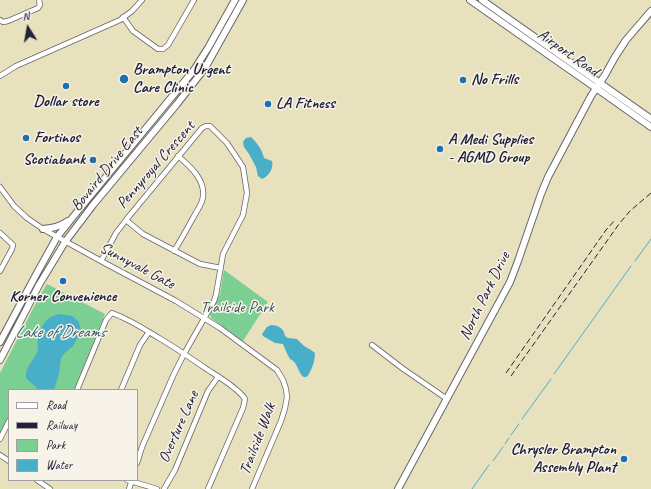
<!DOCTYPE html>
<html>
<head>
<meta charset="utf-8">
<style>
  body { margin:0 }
  #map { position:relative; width:651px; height:489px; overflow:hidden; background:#e7e1be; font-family:Caveat,sans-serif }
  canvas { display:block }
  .legend { position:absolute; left:8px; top:389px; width:130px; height:92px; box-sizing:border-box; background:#f7f3e8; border:1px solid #a29fa3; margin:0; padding:5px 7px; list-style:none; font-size:12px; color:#22223b }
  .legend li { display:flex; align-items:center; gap:8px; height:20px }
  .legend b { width:20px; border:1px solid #a29fa3 }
  .north { position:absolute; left:8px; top:8px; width:40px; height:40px; -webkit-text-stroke:3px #f7f3e8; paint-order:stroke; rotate:349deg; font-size:11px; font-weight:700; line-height:16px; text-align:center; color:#22223b }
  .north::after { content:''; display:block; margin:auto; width:14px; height:18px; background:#22223b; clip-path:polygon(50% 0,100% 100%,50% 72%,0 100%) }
</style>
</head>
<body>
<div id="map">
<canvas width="651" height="489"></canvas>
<ul class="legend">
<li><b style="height:5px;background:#fff"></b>Road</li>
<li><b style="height:5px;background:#22223b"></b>Railway</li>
<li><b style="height:11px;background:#7bcf92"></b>Park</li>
<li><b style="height:11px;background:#49aec8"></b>Water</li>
</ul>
<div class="north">N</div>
</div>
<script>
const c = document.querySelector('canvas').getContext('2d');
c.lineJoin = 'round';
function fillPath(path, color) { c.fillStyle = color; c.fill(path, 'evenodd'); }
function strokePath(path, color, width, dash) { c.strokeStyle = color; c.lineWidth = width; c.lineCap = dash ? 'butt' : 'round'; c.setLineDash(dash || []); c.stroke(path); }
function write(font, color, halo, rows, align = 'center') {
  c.font = font + ' Caveat,sans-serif'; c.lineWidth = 3; c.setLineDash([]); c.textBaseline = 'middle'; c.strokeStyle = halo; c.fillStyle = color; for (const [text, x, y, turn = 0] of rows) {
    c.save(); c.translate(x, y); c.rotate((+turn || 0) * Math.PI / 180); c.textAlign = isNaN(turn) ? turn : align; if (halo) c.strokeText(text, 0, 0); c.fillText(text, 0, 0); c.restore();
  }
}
fillPath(new Path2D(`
  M224,270L268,302L243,341L211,318L210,314L220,294Z
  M47,284L105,314L74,390H9V419L0,434V373L39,297Z`), '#7bcf92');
fillPath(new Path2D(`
  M251,137C257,143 262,149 264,158L272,161C274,168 269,176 262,179L258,176L256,167L249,154L244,147L243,142L246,138Z
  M59,314L72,316L78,321L80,326V334L73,346L65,353L61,358L59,374L54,390H39L26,378C25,366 33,362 37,352C39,348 37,344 38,339C38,339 39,334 40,333C43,322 47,317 59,314Z
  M271,325C279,325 284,329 285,336L288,338L297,339L304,346L311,350L315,353C315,360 313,366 310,372C303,387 298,366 295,363C294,361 292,360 290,359C287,354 285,349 283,344L275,343L263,336L262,334L267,327Z`), '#49aec8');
strokePath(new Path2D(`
  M635,261L651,239
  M554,374L631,266
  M522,419L551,379
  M511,435L519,424
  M505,444L509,438
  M493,461L503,447
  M472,489L489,465`), '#49aec8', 1);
const minor = new Path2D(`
  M123,17L133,31L158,49H163L168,45L194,0
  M0,20L3,22L8,21L38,8L40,5L39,0
  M0,76L16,66L120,20L132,11L142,0
  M0,187L14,206L27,218L43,229L101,261L176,301L220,328L277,370L283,380L286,389L287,397L285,408L281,421L252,489
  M126,220L143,234L200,264L221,268
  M0,233L13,245L12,249L0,271
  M174,251C181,240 187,229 193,218C196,212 200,207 202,201C208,182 191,167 178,156
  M101,261L116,233L126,220L202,128L206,126H210L227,143L243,167L247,193L243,215L223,254L216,295L214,301L184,354L173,376L142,447L137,463
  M372,345L402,368L447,399
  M77,390L106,320L110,315L112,313C129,319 144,329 159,338C176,348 192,359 208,370C219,377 238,388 245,399L243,408L208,489
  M121,390L140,345L149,332
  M0,439L9,421
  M0,455L9,461
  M37,480L50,489
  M127,480L157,489
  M129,489L132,480
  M164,489L175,470L208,391L218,377`);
const major = new Path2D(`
  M470,0L603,93L651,127
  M482,0L651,119
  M43,229C53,228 59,227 68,221
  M0,342L37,273L57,237L77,212L194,70L208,48L235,0
  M0,360L39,285L65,242L93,205L177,104L205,68L243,0
  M398,489L510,282L518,261L541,194L548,177L591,96L605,75L615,57L626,40L651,11`);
strokePath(minor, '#676569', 6);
strokePath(major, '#676569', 8);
strokePath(minor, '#fff', 4.5);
strokePath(major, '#fff', 6);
strokePath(new Path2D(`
  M506,373L606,230L615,220
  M511,376L619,224L630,211L651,193`), '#22223b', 1, [6, 3]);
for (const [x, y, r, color] of [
  [124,79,5,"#1f6fb2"],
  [463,80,4,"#1f6fb2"],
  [66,86,4,"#1f6fb2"],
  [268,104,4,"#1f6fb2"],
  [26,138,4,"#1f6fb2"],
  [440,149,4,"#1f6fb2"],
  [93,160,4,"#1f6fb2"],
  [63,281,4,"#1f6fb2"],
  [624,459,4,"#1f6fb2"]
]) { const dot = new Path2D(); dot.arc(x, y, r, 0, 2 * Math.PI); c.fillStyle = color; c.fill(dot); strokePath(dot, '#f7f3e8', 1.5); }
write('16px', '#22223b', '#f7f3e8', [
  ["Airport Road",568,53,35],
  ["Pennyroyal Crescent",156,165,-49],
  ["Bovaird Drive East",107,169,-51],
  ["Sunnyvale Gate",137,266,28],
  ["North Park Drive",485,296,-64],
  ["Overture Lane",179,427,-66],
  ["Trailside Walk",258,439,-69]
]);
write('bold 16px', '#22223b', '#f7f3e8', [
  ["Brampton Urgent",133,70],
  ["Care Clinic",133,88],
  ["No Frills",471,80],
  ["Dollar store",66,102,"center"],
  ["LA Fitness",276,104],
  ["Fortinos",34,138],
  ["A Medi Supplies",448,140],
  ["- AGMD Group",448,158],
  ["Scotiabank",85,160,"right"],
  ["Korner Convenience",63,297,"center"],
  ["Chrysler Brampton",616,450,"right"],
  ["Assembly Plant",616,468,"right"]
], 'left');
write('16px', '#3d5655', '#f7f3e8', [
  ["Trailside Park",237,308]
]);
write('italic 17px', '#325a73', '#f7f3e8', [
  ["Lake of Dreams",60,333]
]);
</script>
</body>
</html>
